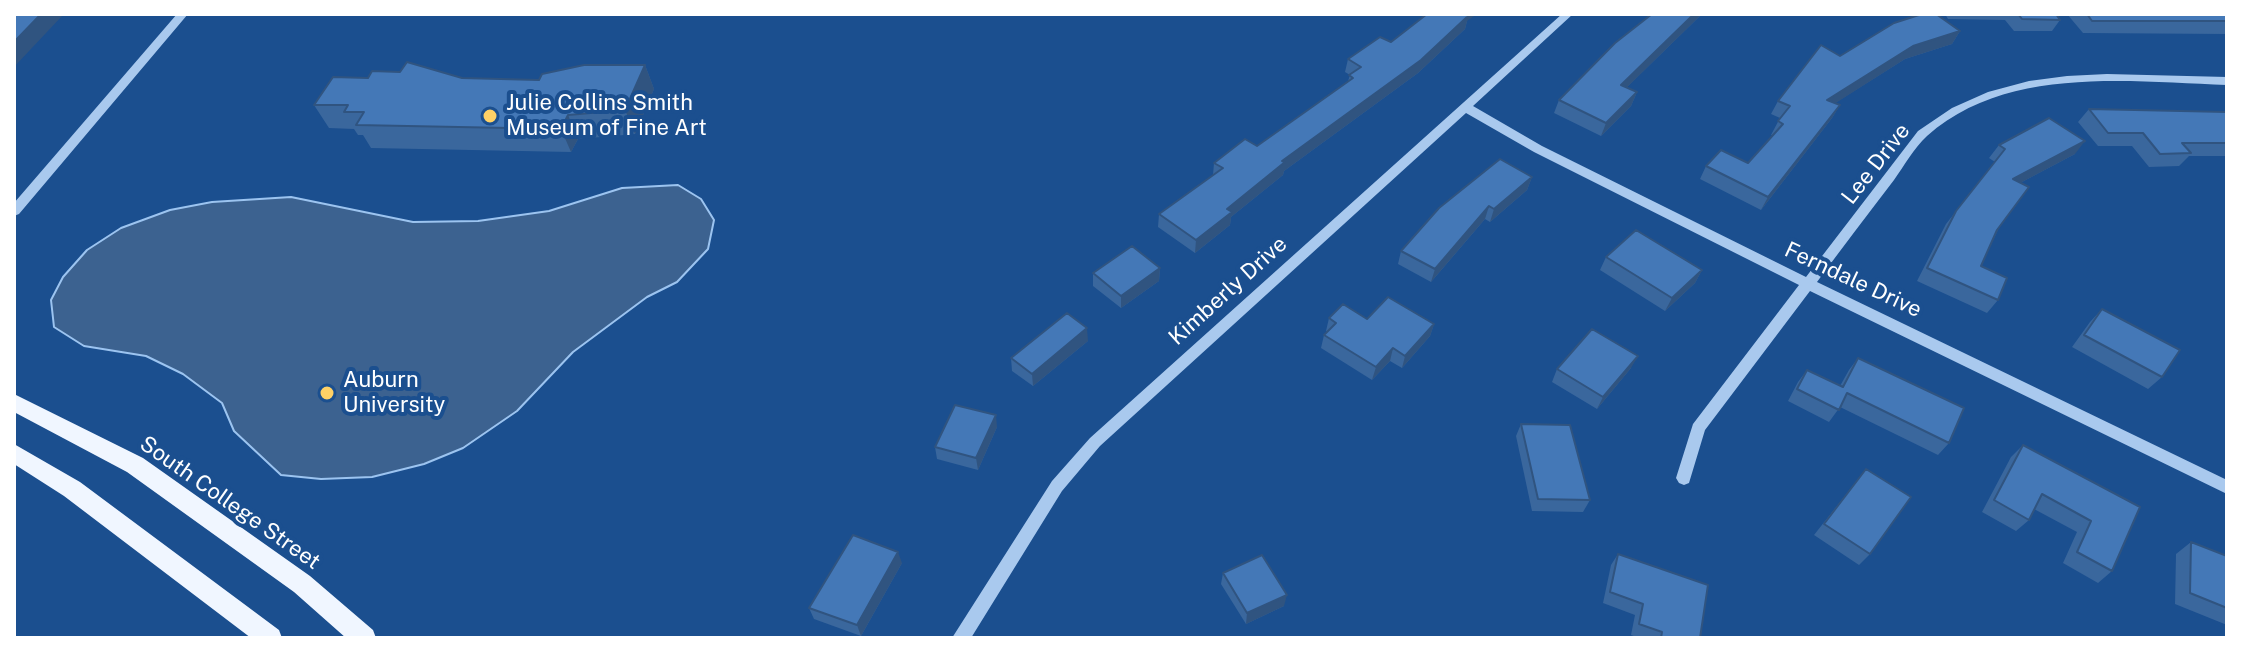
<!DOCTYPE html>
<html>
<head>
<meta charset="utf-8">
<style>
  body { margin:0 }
  #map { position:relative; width:2241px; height:652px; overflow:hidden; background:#1b4f8f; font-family:"Public Sans",sans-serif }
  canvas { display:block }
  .frame { position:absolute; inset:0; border:16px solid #fff; pointer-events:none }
</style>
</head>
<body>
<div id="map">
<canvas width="2241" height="652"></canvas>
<div class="frame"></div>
</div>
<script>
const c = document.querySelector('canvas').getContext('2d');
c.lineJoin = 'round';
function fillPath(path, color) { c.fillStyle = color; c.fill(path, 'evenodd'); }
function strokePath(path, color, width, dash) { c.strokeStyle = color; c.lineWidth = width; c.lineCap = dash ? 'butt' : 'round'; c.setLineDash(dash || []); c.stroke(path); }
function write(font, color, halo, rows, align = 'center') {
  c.font = font + ' "Public Sans",sans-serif'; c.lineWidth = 8; c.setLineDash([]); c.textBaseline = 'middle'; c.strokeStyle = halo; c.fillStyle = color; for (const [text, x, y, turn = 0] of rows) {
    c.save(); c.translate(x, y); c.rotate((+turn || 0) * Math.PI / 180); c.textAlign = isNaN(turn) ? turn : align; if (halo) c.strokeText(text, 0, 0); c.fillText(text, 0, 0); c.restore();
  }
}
const water = new Path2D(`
  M678,185L701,199L714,220L708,249L677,282L647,297L573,352L517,411L463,448L424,464L372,477L321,479L281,475L234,431L222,403L183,374L146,356L84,346L54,327L51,300L63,277L87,250L121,228L170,210L212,202L291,197L413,222L478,221L549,211L622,188Z`);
fillPath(water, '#3c6290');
strokePath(water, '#9cc4f0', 2);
fillPath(new Path2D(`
  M177,14H188L19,214L14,216V203Z
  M1562,14H1573L1473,106L1542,146L1806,277L1918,131L1952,108L1988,92L2029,81L2067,76L2107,74L2227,77V85C2130,82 2007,65 1927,136C1914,148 1904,166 1894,180C1868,214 1842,248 1817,282L2227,480V494L1810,291L1705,430L1689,483L1684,485L1679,483L1676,478L1693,424L1799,285L1534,152L1466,113L1100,446L1062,491L971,638H952L1052,481L1090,438Z`), '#a9c9ee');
fillPath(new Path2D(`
  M14,394L143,458L310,576L373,630L376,638H346L294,592L127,472L14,412Z
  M14,444L80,482L279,630L282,638H251L64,496L14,464Z`), '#f0f6ff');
fillPath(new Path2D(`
  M1652,14H1702L1626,88L1637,92L1631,106L1601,136L1554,113L1559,100Z
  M1945,14H2056L2060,20L2052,31H2014L2005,20L1948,19Z
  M2067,14H2227V34L2083,33Z
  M1467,21L1465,29L1418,73L1284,171L1283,175L1231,217L1230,225L1195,253L1158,227L1159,214L1213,175L1214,163L1257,146L1348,81L1350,75L1345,72L1348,59Z
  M1960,31L1952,44L1905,59L1835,103L1840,105L1832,118L1761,210L1700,179L1706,166L1748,163L1773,135H1771L1780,118L1771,114L1778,101L1840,56Z
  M645,65L654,89L635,134L578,139L571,152L371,148L363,135H358L354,129L329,128L314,105L368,78L400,72L462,78L539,80Z
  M2089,109L2227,112V156H2189L2179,166L2149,167L2132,146H2098L2078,122Z
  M1999,145L2075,154L2020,183L1981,266L1998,300L1987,313L1917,281L1946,224L1995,162L1989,158Z
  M1532,177L1527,190L1490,222L1485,219L1431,282L1398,264L1401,251Z
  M1606,257L1702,270L1695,283L1665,311L1600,270Z
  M1160,268L1159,281L1121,308L1093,286V273Z
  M2102,309L2162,377L2148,389L2072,347L2090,322Z
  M1329,318L1367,319L1434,324L1430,336L1402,368L1390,361L1372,380L1321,348L1324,335L1327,332L1326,331Z
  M1088,341L1033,386L1012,371L1011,358Z
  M1858,358L1949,443L1938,455L1840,407L1829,422L1788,401L1798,382L1807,370L1840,386L1849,370Z
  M1631,368L1597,409L1552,382L1557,369Z
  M1521,424L1590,500L1583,512L1532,511L1516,436Z
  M997,427L978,470L937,459L935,447Z
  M2023,445L2140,507L2112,571L2098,583L2063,563L2077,532L2034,509L2029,520L2016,531L1982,512L2011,457Z
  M1866,469L1870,554L1859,565L1814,535Z
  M2191,542L2227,556V625L2175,604L2176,554Z
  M1618,554L1700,638H1639L1631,635L1635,615L1603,603L1611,565Z
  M902,563L861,636L814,619L809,608Z
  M1223,573L1284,606L1246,624L1221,584Z`), '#3a679d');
fillPath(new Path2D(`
  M41,14H62L63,15L14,67V42Z
  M1463,14H1477L1467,21L1465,29L1418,73L1284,171L1283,175L1231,217L1230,225L1195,253L1196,240L1227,209L1282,161Z
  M1694,14H1702L1616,98L1621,85Z
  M1960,31L1952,44L1905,59L1820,113L1827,100L1913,46Z
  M645,65L654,89L635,134L625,110Z
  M1637,92L1631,106L1601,136L1606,123Z
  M1840,105L1832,118L1761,210L1768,197Z
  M568,115L578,139L571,152L561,129Z
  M2085,141L2075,154L2003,192L2013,179Z
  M1532,177L1527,190L1490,222L1494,209Z
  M1489,206L1485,219L1431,282L1435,269Z
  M1160,268L1159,281L1121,308V296Z
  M1702,270L1695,283L1665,311L1672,298Z
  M1434,324L1430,336L1402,368L1405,356Z
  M1087,328L1088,341L1033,386L1032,374Z
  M1393,348L1390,361L1372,380L1376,367Z
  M1638,356L1631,368L1597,409L1603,397Z
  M996,415L997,427L978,470L976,458Z
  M898,552L902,563L861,636L857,625Z
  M1287,595L1284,606L1246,624L1247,613Z`), '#305480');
const building = new Path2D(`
  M14,14H41L14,42Z
  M1427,14H1465L1468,16L1421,60L1282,161L1285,162L1227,209L1232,212L1196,240L1159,214L1223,168L1214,163L1245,139L1257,146L1353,78L1349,75L1361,67L1348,59L1380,37L1391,42Z
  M1652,14H1694L1621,85L1637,92L1606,123L1559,100L1615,43Z
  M1922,14H1936L1960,31L1913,46L1827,100L1840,105L1768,197L1706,166L1721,150L1748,163L1783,124L1778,121L1790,106L1778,101L1821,45L1840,56L1894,23Z
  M2018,14H2056L2060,20L2022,19Z
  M2087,14H2227V21H2092Z
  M407,62L462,78L539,80L542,74L584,65H645L625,110L568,115L561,129L356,125L364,112H344L348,105H314L333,77L368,78L372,71L400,72Z
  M2089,109L2227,112V143H2182L2191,153L2160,154L2143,133H2108Z
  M2049,118L2085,141L2013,179L2029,187L1997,230L1981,266L2007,278L1998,300L1927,268L1956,211L2005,149L1999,145Z
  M1500,159L1532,177L1494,209L1489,206L1435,269L1401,251L1439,208Z
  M1636,230L1702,270L1672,298L1606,257Z
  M1132,246L1160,268L1121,296L1093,273Z
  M1388,297L1434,324L1405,356L1393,348L1376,367L1324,335L1336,323L1329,318L1343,304L1367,319Z
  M2102,309L2180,350L2162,377L2084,335Z
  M1067,313L1087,328L1032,374L1011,358Z
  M1592,329L1638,356L1603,397L1557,369Z
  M1858,358L1964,408L1949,443L1847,393L1839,410L1797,389L1807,370L1843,387Z
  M955,405L996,415L976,458L935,447Z
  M1521,424L1570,425L1590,500L1538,499Z
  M2023,445L2140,507L2112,571L2077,552L2091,521L2042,494L2029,520L1994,500Z
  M1866,469L1911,497L1870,554L1824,524Z
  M853,535L898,552L857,625L809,608Z
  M2191,542L2227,556V608L2190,593Z
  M1618,554L1708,585L1700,638H1661L1662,632L1639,624L1643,604L1610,592Z
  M1262,555L1287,595L1247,613L1223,573Z`);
fillPath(building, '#4478b7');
strokePath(building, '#305480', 2);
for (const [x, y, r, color] of [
  [490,116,8,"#ffd166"],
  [327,393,8,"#ffd166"]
]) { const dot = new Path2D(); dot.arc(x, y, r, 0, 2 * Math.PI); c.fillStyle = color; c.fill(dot); strokePath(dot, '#1b4f8f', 3); }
write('22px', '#fff', '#1b4f8f', [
  ["Julie Collins Smith",506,103],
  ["Museum of Fine Art",506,128],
  ["Auburn",343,380],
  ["University",343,405]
], 'left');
write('22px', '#fff', '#1b4f8f', [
  ["Lee Drive",1876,164,-52],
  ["Ferndale Drive",1853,280,25],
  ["Kimberly Drive",1228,291,-42],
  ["South College Street",230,503,35]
]);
</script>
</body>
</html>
